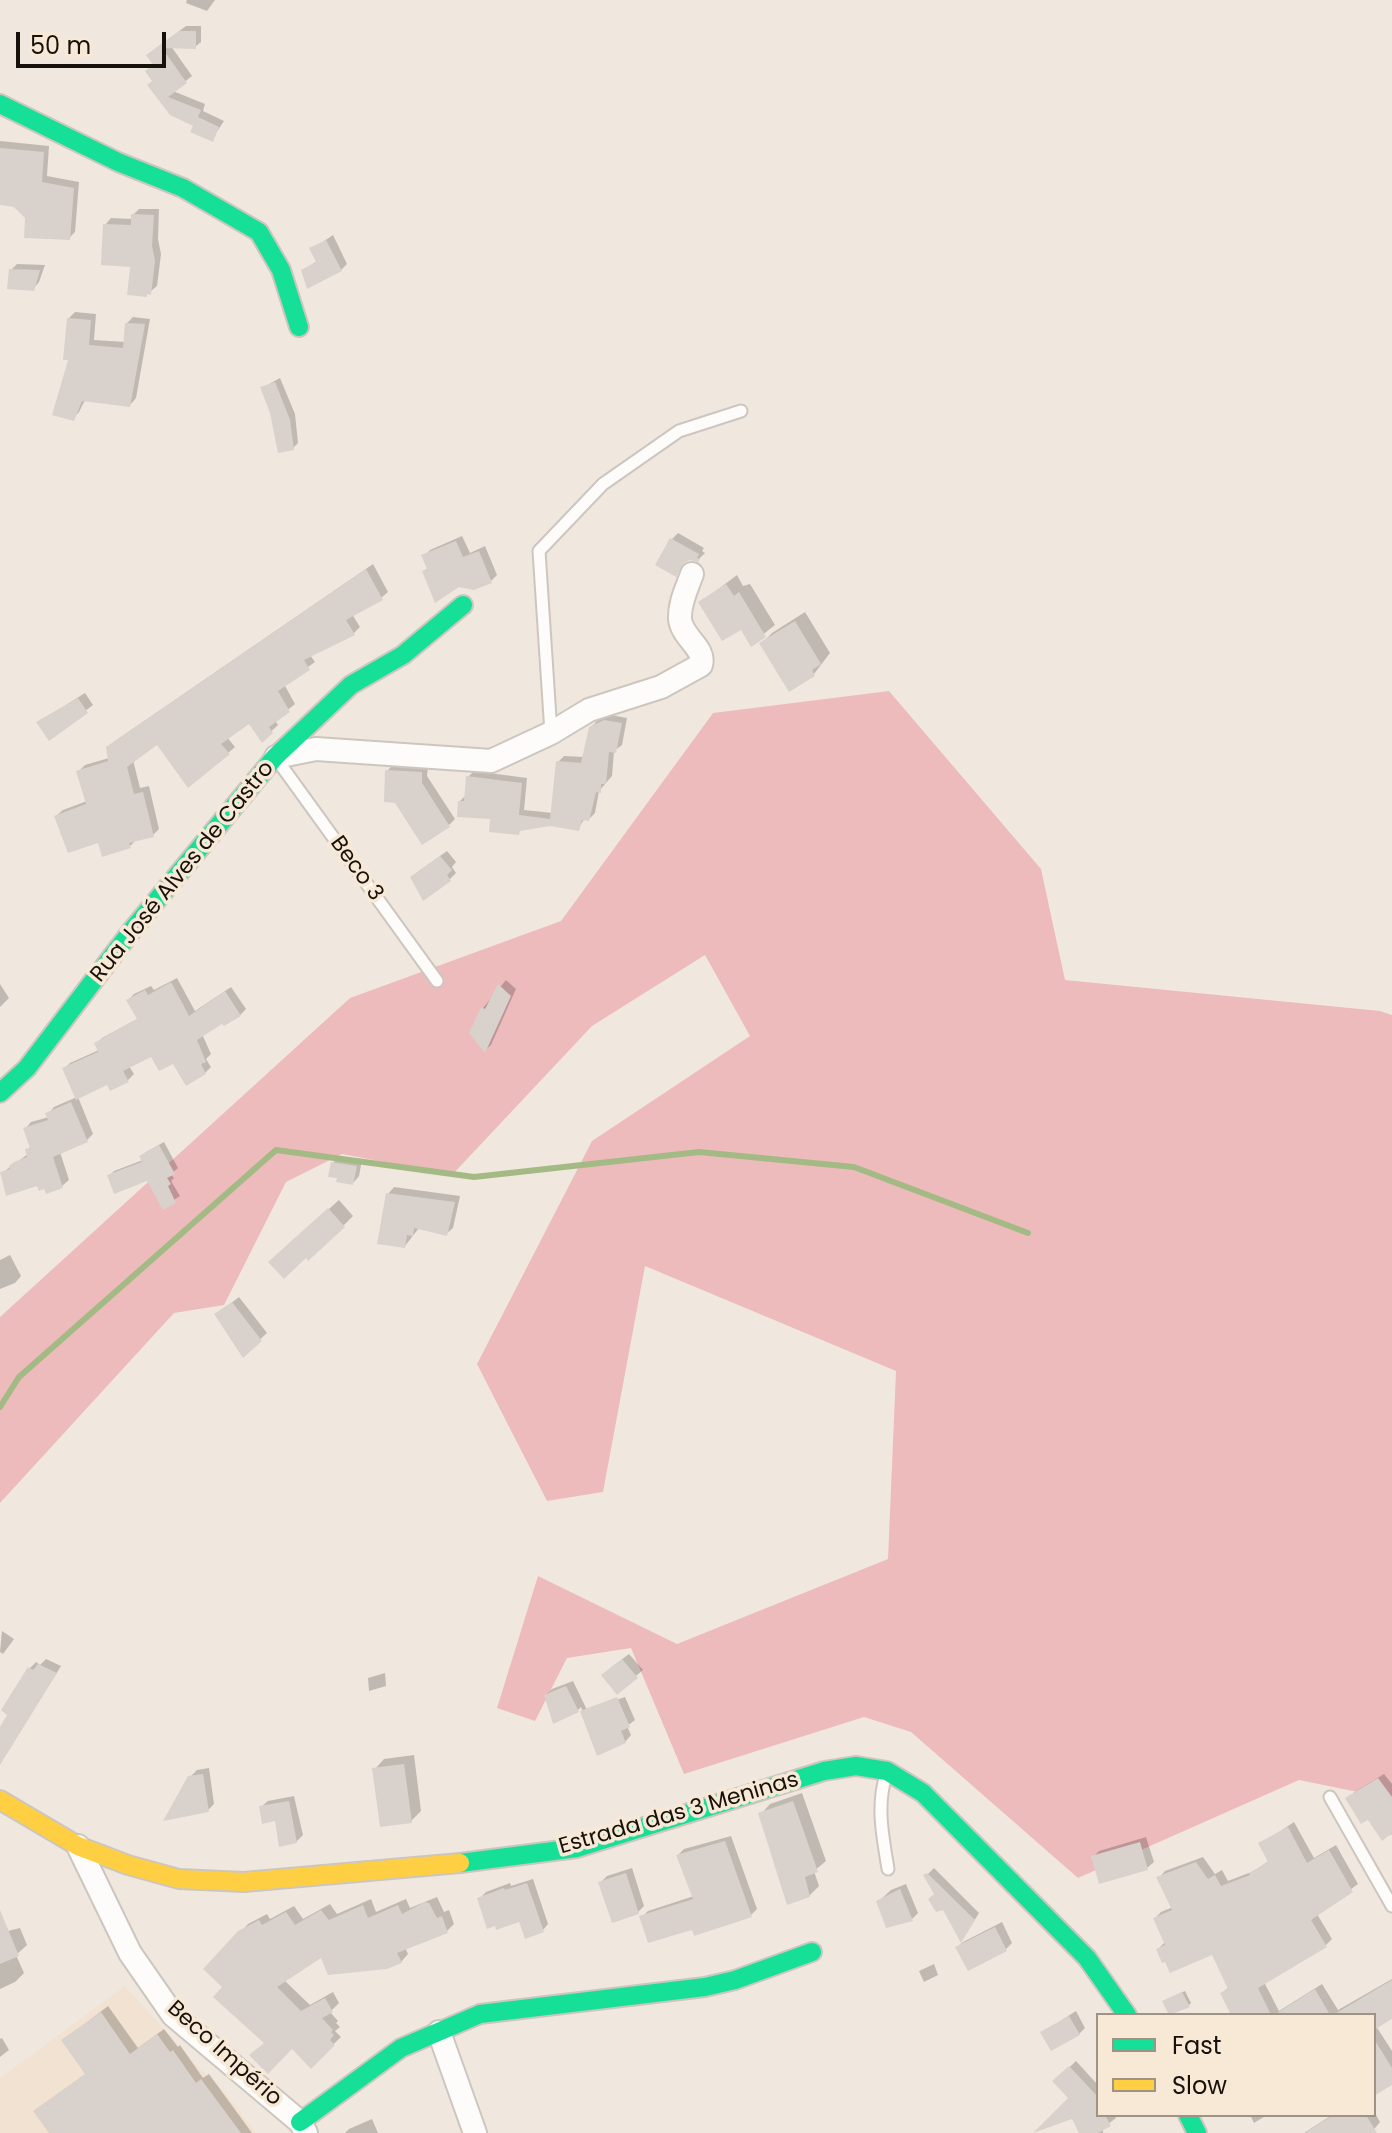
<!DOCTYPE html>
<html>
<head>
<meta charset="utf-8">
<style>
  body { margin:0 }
  #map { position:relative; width:1392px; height:2133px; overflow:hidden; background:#f0e8df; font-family:Poppins,sans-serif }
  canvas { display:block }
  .legend { position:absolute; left:1096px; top:2013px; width:280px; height:104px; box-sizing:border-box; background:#f8e9d7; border:2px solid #9e9385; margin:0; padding:10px 14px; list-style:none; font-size:24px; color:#16110b }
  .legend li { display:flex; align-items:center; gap:16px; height:40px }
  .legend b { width:40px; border:2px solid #9e9385 }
  .scale { position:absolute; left:16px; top:32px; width:150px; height:36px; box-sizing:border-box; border:4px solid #16110b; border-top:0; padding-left:10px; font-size:24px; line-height:28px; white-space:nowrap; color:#16110b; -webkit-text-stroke:6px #f8e9d7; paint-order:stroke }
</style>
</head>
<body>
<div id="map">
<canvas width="1392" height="2133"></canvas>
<ul class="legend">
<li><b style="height:10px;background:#16e098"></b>Fast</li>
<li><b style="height:10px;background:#ffcf43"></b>Slow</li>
</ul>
<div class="scale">50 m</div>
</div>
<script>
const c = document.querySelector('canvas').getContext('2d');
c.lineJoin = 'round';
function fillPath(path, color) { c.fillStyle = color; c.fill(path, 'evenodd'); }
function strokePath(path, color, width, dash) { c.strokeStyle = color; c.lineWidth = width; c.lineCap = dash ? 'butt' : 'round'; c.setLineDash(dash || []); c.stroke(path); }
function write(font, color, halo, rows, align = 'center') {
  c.font = font + ' Poppins,sans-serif'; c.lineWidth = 7; c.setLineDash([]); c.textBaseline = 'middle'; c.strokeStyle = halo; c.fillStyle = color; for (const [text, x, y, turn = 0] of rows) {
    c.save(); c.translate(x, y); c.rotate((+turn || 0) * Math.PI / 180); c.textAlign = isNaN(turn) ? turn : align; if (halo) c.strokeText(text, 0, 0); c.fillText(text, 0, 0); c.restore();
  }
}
fillPath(new Path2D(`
  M125,1986L199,2068L224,2091L256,2133H0V2078Z`), '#f1e2d1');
fillPath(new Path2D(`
  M889,691L1041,869L1065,980L1380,1011L1392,1015V1799L1299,1780L1078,1878L911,1732L864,1717L684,1774L631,1648L567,1658L535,1721L497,1708L538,1576L677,1644L888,1559L896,1371L645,1266L603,1492L547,1501L477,1364L592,1141L750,1036L705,955L592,1026L452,1175L342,1154L286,1182L224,1305L174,1313L0,1503V1317L350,998L561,921L713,713Z`), '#eebbbc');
fillPath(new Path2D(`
  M187,0H215L207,11L186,3Z
  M186,26H201V42L195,47L171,46L192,76L173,91L205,104L203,111L224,121L212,139L196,125L171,114L154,80V50Z
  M0,141L49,146L47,176L79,182L75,232L69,238L27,217L0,196Z
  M139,209H159L158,239L161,254L157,286L146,295L132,265L105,225L111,218L133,219V215Z
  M333,235L347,264L341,270L303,271L318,260L312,249Z
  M17,264L45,265L39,282L33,289L11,270Z
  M75,312L96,314L94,340L126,342L127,323L133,317L150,319L136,398L130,405L85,400L79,412L73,419L69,318Z
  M280,378L295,414L298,443L293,448L272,412L262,388Z
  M678,533L704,548L702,551L705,553L698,560H686L676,574L672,539Z
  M462,536L470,553L485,546L497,575L491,581L459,584L424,571L429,567L424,556L430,550Z
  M373,564L388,592L381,598L352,614L360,627L353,634L310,655L315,662L284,684L295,704L275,720L278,725L262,740L250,722L227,737L235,747L228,753L158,742L133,760L140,788L149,786L159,829L153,835L137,839L130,846L99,841L56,816L63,810L87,801L78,772L85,765L109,758L108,748L115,741Z
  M737,575L743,586L750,584L775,625L751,644L742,628L701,602Z
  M805,612L830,653L814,674L790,689L762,643L772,633Z
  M85,693L93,705L49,738L39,722Z
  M611,715L627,718L622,745L614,751L612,776L599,791L595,813L589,819L585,818L578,829L550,824L523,829L518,833L460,801L467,794L468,777L474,771L527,778L524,810L553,813L558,762L564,756L584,757L590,728L597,721Z
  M393,765L428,766L427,776L455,819L449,825L387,771Z
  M447,851L456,862L452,867L456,873L449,880L419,871Z
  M177,978L195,1011L231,987L246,1009L240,1015L223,1021L202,1034L211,1054L206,1059L211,1067L205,1073L152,1054L129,1066L134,1074L128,1080L107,1083L78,1097L93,1134L87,1140L60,1152L69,1180L62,1186L47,1191L39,1184L2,1173L28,1154L27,1150L31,1146L25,1129L31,1122L49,1117L48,1114L54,1107L77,1097L64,1069L70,1063L99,1050L96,1044L102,1038L139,1018L128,1000L134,994L151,986L154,990Z
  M506,980L516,989L491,1045L485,1050L483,1008Z
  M0,984L9,998L0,1007Z
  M164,1142L178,1168L171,1174L174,1178L171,1181L180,1196L163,1207L148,1179L109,1176L114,1171L143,1160L141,1156L146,1152Z
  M339,1156L362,1160L359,1176L353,1183L333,1163Z
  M394,1187L460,1196L453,1228L446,1234L419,1228L405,1246L388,1194Z
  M339,1200L353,1216L343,1226L281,1252Z
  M10,1255L21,1276L15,1283L0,1289V1260Z
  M239,1297L267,1333L243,1355L216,1315Z
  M2,1631L14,1639L3,1654L0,1652Z
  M629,1654L643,1670L617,1692L609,1669Z
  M46,1659L61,1666L0,1764V1729L10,1714L30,1668L36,1662L40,1665Z
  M385,1673L386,1686L369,1691L368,1678Z
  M573,1681L587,1710L625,1697L635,1720L627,1726L631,1735L625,1742L598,1753L581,1707L578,1710L546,1695L552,1689Z
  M414,1755L421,1811L411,1821L375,1769L384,1759Z
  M209,1768L214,1804L208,1810L190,1777L197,1770Z
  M1384,1774L1392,1784V1834L1383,1838L1353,1793Z
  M802,1793L826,1861L814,1871L819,1886L809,1896L761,1814L770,1804Z
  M294,1796L303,1835L296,1842L261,1807L268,1801Z
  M1294,1822L1314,1858L1336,1845L1358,1884L1317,1914L1332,1939L1326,1945L1264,1982L1279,2011L1322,1984L1338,2010L1392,1979V2007L1376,2026L1392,2051V2083L1374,2093V2015H1233L1222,1993L1229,1987L1213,1952L1158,1949L1165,1942L1155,1918L1161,1912L1173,1907L1159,1878L1165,1871L1203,1857L1215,1874L1222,1870L1228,1881L1254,1871L1270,1860L1261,1844Z
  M731,1836L757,1909L751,1915L693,1928L642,1917L648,1911L694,1896L678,1855L684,1849Z
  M1146,1837L1154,1862L1147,1868L1093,1857L1099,1851Z
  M632,1868L644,1906L638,1912L601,1882L607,1876Z
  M934,1868L979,1913L962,1940L926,1876Z
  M533,1879L548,1924L543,1930L480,1898L486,1892L510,1883L511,1886Z
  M906,1884L918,1913L912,1919L878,1902L891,1890Z
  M437,1897L444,1912L449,1910L454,1924L446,1932L405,1947L408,1954L401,1962L322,1955L284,1980L310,2005L333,1992L339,2003L330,2012L338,2021L336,2023L340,2027L335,2031L341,2037L311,2066L292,2047L266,2042L225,1987L206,1969L248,1924L267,1914L270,1919L294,1906L303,1919L330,1904L337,1914L371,1899L376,1912L406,1899L410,1908Z
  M1002,1922L1012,1943L1006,1949L957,1947L963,1942Z
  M20,1928L27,1945L16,1955L24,1973L15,1982L0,1989V1933Z
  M934,1964L938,1975L924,1982L919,1971Z
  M1185,1991L1191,2003L1189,2005L1167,1999Z
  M108,2006L138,2048L164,2029L178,2047L180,2045L203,2078L209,2074L252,2133H51L87,2073L64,2040Z
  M1076,2011L1085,2028L1079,2034L1043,2032Z
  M2,2038L9,2050L0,2057V2039Z
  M1076,2061L1098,2085V2115H1114L1116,2118L1103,2128V2133H1081L1071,2098L1055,2081Z
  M1374,2111L1380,2122L1371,2133H1304L1332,2115H1374Z
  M1250,2115H1267L1254,2123Z
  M372,2119L378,2133H345L349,2129Z`), '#0003');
strokePath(new Path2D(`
  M0,1407L19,1377L276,1150L474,1177L699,1152L854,1167L1028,1233`), '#a4ba85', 6);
fillPath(new Path2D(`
  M179,31H196V49L162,48L187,83L168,97L201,110L198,117L219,127L213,142L190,132L193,126L170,115L147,85L152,81L145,71L153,65L146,55Z
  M0,148L44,152L42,182L74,188L70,240L24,238L25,218L14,207L0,205Z
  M131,214L154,215L152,246L155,261L151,295L147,294V297L127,295L130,267L101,265L103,224L131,225Z
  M326,240L342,271L307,289L301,270L316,262L309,248Z
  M9,269L40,270L34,291L7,289Z
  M67,318L91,320L89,345L123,348L125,323L145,324L130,407L82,401L74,421L52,415L68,360H63Z
  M275,382L290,420L294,450L278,453L270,413L260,387Z
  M670,538L699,554L697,558L700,559L698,562L690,560L684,563L676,577L655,565Z
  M456,541L463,557L479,551L492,583L474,590L459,587L435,603L422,571L427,569L421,555Z
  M366,569L383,600L346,620L355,635L304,660L310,670L278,691L290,712L269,727L273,733L262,743L249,724L221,744L230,754L188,788L157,745L127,767L134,794L143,792L154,837L129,843L131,848L102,857L98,843L68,853L54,816L86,804L76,771L108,761L106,747Z
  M726,584L734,596L739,592L766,637L751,647L741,630L722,641L698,602Z
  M795,621L821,664L812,670L815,676L789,692L759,643Z
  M78,698L88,713L49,741L36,722Z
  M604,720L622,723L616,753L609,752L606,784H601V793L596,792L589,821L582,820L579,831L550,826L520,831L519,835L489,832L490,819L457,817L458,801H464L466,776L522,783L519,815L550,819L556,761L581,763L589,727Z
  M385,770L422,772V783L450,827L422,845L395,803L384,802Z
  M440,856L452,870L447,875L451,881L423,901L410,877Z
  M171,982L189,1016L225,991L241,1016L224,1026L222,1024L197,1040L206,1062L201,1064L206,1074L186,1086L173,1064L159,1071L151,1057L123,1071L129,1082L110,1091L107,1085L76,1100L62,1068L98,1052L94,1043L137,1019L126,1000L145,990L148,995Z
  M498,984L511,996L485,1053L469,1033L481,1007L485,1009Z
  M71,1102L88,1142L53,1157L63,1188L46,1194L44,1189L39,1191L37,1186L6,1196L0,1172L10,1169L9,1166L14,1162L27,1157L25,1149L30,1148L23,1128L48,1120L45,1113Z
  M159,1145L175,1174L167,1178L171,1184L168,1186L176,1203L163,1210L147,1181L114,1194L107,1175L142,1162L139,1156Z
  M331,1162L357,1166L353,1185L336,1182L337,1178L328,1177Z
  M386,1193L455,1202L447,1236L414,1228L413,1236L407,1235L405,1248L377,1244Z
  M328,1208L345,1227L308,1261L306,1258L284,1279L268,1262Z
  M232,1302L262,1341L243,1358L214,1314Z
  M622,1659L638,1678L617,1695L601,1675Z
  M38,1664L57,1673L0,1765V1727L7,1715L1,1710L28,1667L33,1670Z
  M566,1686L579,1712L553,1724L544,1695Z
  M617,1697L630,1727L621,1731L626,1743L597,1756L580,1711Z
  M404,1764L412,1823L380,1827L372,1768Z
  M203,1774L209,1812L163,1821L188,1776Z
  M1378,1778L1392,1797V1833L1382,1841L1368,1820L1361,1824L1345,1798Z
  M289,1801L297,1843L279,1847L275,1821L262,1824L259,1806Z
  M793,1801L818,1872L805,1877L810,1897L787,1905L758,1813Z
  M1288,1827L1307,1863L1329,1850L1353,1892L1311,1920L1327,1947L1258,1988L1271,2015H1231L1220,1993L1228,1989L1212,1955L1170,1973L1165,1962L1162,1963L1156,1949L1165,1945L1153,1918L1172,1910L1156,1877L1196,1862L1208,1879L1215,1875L1221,1886L1250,1875L1249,1873L1268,1862L1258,1843Z
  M725,1841L752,1917L694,1936L692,1930L648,1943L639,1916L693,1899L676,1855Z
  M1140,1842L1148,1870L1099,1884L1091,1856Z
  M626,1873L639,1914L612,1923L598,1882Z
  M927,1873L975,1920L961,1943L943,1910L936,1912L928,1899L934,1894L923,1875Z
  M527,1883L544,1932L525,1939L519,1922L496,1930L495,1926L487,1929L477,1898L504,1888L505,1890Z
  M900,1889L913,1921L886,1928L876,1901Z
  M425,1902L429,1903L437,1918L442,1916L448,1933L397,1953L402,1963L387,1969L328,1975L321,1958L277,1987L301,2011L325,1998L333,2012L322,2018L333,2030L331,2032L334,2035L330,2040L335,2045L311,2069L292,2049L268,2074L249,2055L264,2043L213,1997L222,1987L203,1969L238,1931L259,1920L262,1925L286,1912L295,1925L321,1910L329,1920L363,1905L368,1918L398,1905L402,1914Z
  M0,1910L19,1956L0,1964Z
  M995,1927L1007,1951L968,1971L955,1947Z
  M1392,1980V2019L1374,2030V2015H1333Z
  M1315,1989L1330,2015H1274Z
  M1182,1992L1190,2007L1169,2015L1162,2001Z
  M101,2012L130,2054L157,2034L170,2052L173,2050L196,2083L201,2079L241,2133H49L33,2111L85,2074L61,2040Z
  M1069,2016L1080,2035L1051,2051L1040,2032Z
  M1374,2039L1392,2068V2085L1374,2096Z
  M1069,2066L1098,2097V2115H1105L1111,2126L1098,2133H1079L1072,2119L1033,2133L1068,2098L1052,2081Z
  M1333,2115H1366L1377,2133H1305Z`), '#d9d1cc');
const lane = new Path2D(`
  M551,733L539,551L603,484L679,431L741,411
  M278,761L437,981
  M886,1775C876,1807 883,1837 888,1869
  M1330,1797L1392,1906`);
const street = new Path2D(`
  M276,757L316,749L491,761L551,733L589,710L661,687L701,665C706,648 682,638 680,619C679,604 687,588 692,574
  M78,1846L130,1953L173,2015L300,2122L306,2133
  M439,2032L475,2133`);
const fast = new Path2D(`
  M0,104L118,162L183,188L259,232L281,270L299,327
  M0,1093L27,1068L133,929L275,757L351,685L403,655L463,605
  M460,1863L577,1848L824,1771L856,1766L887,1771L923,1793L1087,1958L1127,2015
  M1188,2115L1197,2133
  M300,2122L401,2048L480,2014L705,1987L735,1980L812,1952`);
const slow = new Path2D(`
  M0,1800L78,1846L128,1865L179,1879L244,1882L460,1863`);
strokePath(lane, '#cdc6bf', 15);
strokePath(street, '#cdc6bf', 26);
strokePath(fast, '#cdc6bf', 22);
strokePath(slow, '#cdc6bf', 22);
strokePath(lane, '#fdfcfa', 11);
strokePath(street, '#fdfcfa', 22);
strokePath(fast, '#16e098', 18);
strokePath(slow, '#ffcf43', 18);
write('22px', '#16110b', '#f8e9d7', [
  ["Beco 3",356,869,54],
  ["Rua José Alves de Castro",183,872,-51],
  ["Estrada das 3 Meninas",679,1814,-16],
  ["Beco Império",224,2054,42]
]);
</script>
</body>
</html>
